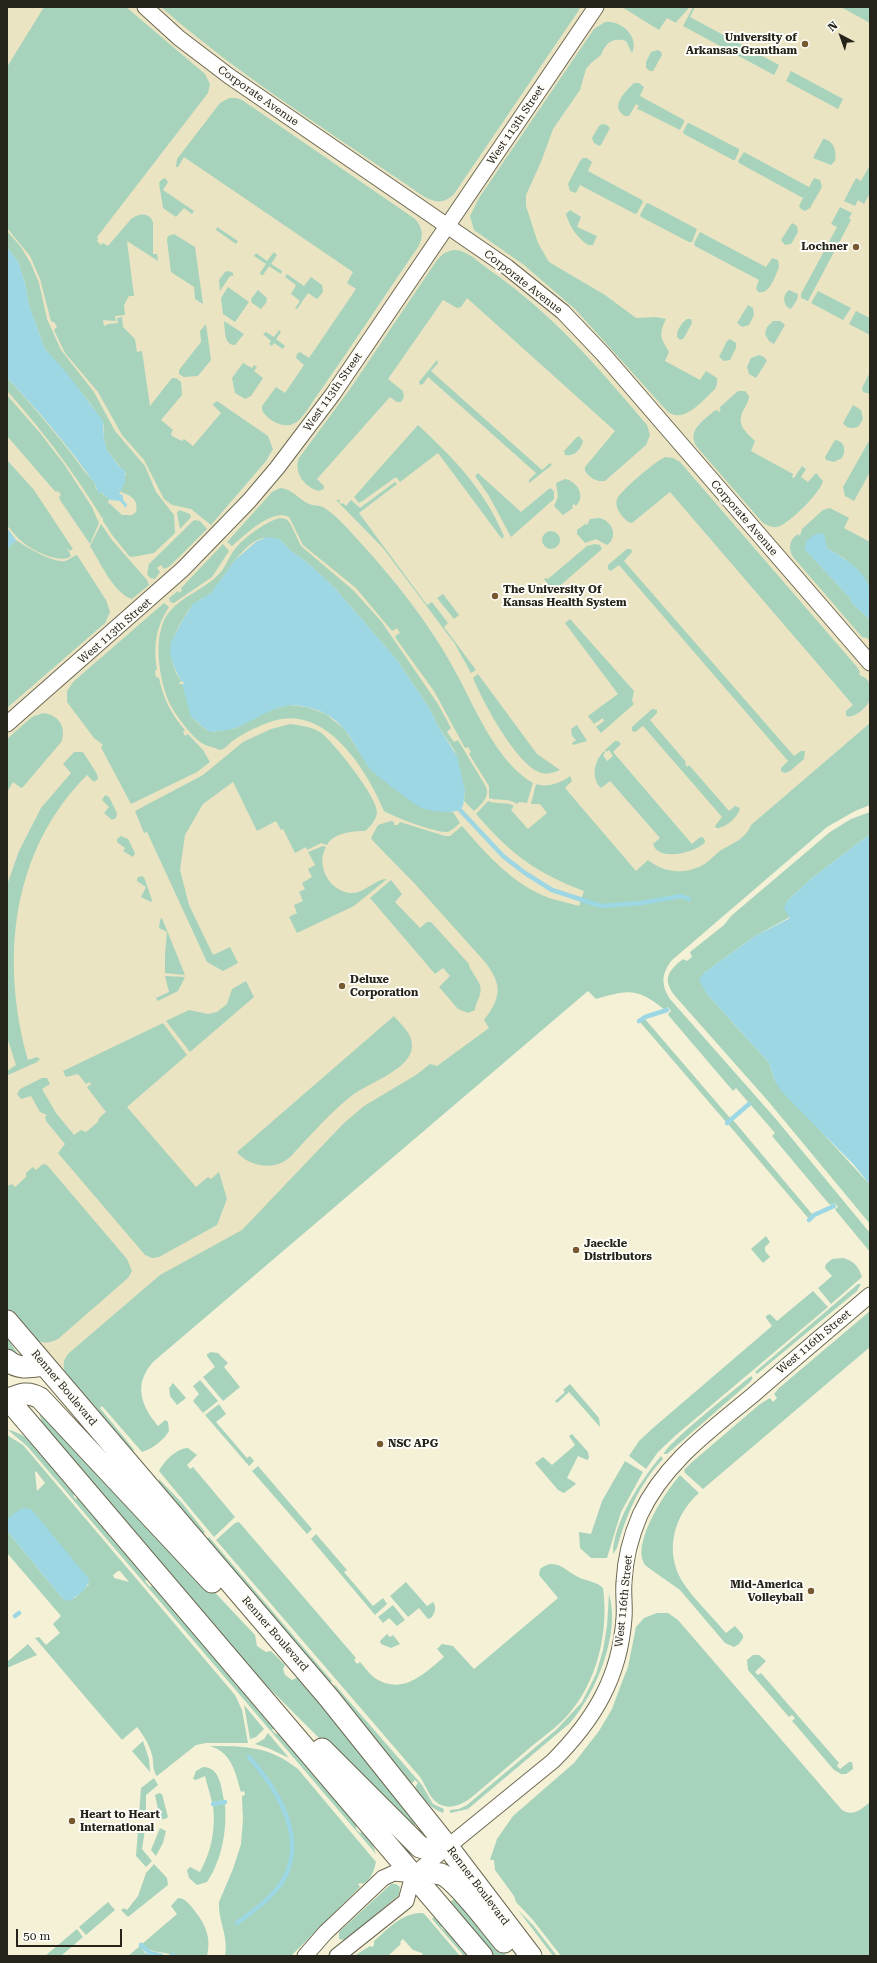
<!DOCTYPE html>
<html>
<head>
<meta charset="utf-8">
<style>
  body { margin:0 }
  #map { position:relative; width:877px; height:1963px; overflow:hidden; background:#f5f1d6; font-family:"Roboto Serif",serif }
  canvas { display:block }
  .frame { position:absolute; inset:0; border:8px solid #25231a; pointer-events:none }
  .north { position:absolute; left:821px; top:16px; width:40px; height:40px; -webkit-text-stroke:3px #fefdf8; paint-order:stroke; rotate:319deg; font-size:11px; font-weight:700; line-height:16px; text-align:center; color:#25231a }
  .north::after { content:''; display:block; margin:auto; width:14px; height:18px; background:#25231a; clip-path:polygon(50% 0,100% 100%,50% 72%,0 100%) }
  .scale { position:absolute; left:16px; top:1929px; width:106px; height:18px; box-sizing:border-box; border:2px solid #25231a; border-top:0; padding-left:5px; font-size:12px; line-height:14px; white-space:nowrap; color:#25231a; -webkit-text-stroke:3px #fefdf8; paint-order:stroke }
</style>
</head>
<body>
<div id="map">
<canvas width="877" height="1963"></canvas>
<div class="frame"></div>
<div class="north">N</div>
<div class="scale">50 m</div>
</div>
<script>
const c = document.querySelector('canvas').getContext('2d');
c.lineJoin = 'round';
function fillPath(path, color) { c.fillStyle = color; c.fill(path, 'evenodd'); }
function strokePath(path, color, width, dash) { c.strokeStyle = color; c.lineWidth = width; c.lineCap = dash ? 'butt' : 'round'; c.setLineDash(dash || []); c.stroke(path); }
function write(font, color, halo, rows, align = 'center') {
  c.font = font + ' "Roboto Serif",serif'; c.lineWidth = 4; c.setLineDash([]); c.textBaseline = 'middle'; c.strokeStyle = halo; c.fillStyle = color; for (const [text, x, y, turn = 0] of rows) {
    c.save(); c.translate(x, y); c.rotate((+turn || 0) * Math.PI / 180); c.textAlign = isNaN(turn) ? turn : align; if (halo) c.strokeText(text, 0, 0); c.fillText(text, 0, 0); c.restore();
  }
}
fillPath(new Path2D(`
  M7,7H870V730L80,1406L7,1321Z`), '#eae4c3');
fillPath(new Path2D(`
  M44,7H126L205,74L210,84L208,93L97,237L98,239L97,241L101,245L103,243L108,246L131,219C139,213 149,212 153,222V254H157L158,261L127,241L134,296H129L124,305L125,315L115,316L116,321L103,320L104,326L107,325L108,324L118,323L117,318L122,317L123,327L135,339L137,352L142,351L150,406L172,378H176L181,382L182,395L161,420L173,430L171,433L172,436L182,441L184,439L193,446L221,413L214,406L213,404L217,401L268,436L273,449L266,461L211,525L191,509L172,505L164,499L144,460L122,435L98,392L65,353L54,330L57,327L55,323L51,321L40,279L30,256L7,228V67Z
  M161,7H581L454,194C444,204 435,203 423,196C335,135 242,78 161,7Z
  M622,7H689C686,13 680,16 676,23L667,18L659,30Z
  M693,7H695L690,17L779,65L774,75L683,26Z
  M841,7H870V23Z
  M605,22C621,20 640,37 632,53L626,41C612,37 606,43 601,55L591,63L586,69L580,90L553,129L541,162L526,195V206L538,243L549,262L605,295L636,318L656,317L666,319C658,335 661,338 669,352L665,361L700,380L706,371L717,378V384L715,389C703,400 684,425 667,411L575,309L524,265L474,230L470,216L479,198L594,29Z
  M658,50L661,52L662,55L653,71H650L646,68V62L651,52Z
  M791,71L843,99L838,109L786,81Z
  M634,83H639L644,87L640,96L684,120V122L680,130L640,110L637,109L639,106L636,104L629,116H625C609,107 625,92 634,83Z
  M229,98H236L242,100L415,219C423,228 424,236 418,247C384,296 352,346 318,394C311,403 303,420 293,424C283,429 266,419 262,410V406L276,387L285,393L304,365L296,358L297,354L300,352L309,358L356,289L347,283L353,272L184,157L178,167H176L177,159L220,103Z
  M689,123L739,149V151L735,160H733L684,134L683,132L687,124Z
  M602,124L607,125L610,128L601,145L599,146L594,143L592,138L599,126Z
  M823,139C834,140 837,152 835,161L831,165L813,158Z
  M744,152L809,187L814,178L820,180L822,187L810,208L805,211L801,209L799,206L803,198L739,163L738,161Z
  M583,158H587L592,162L588,171L642,200L643,202L637,213L635,214L580,185L576,193L570,191L568,184L580,161Z
  M870,165V193L864,204L858,200L855,206L844,201L856,178L861,181Z
  M165,178L168,182L163,190L194,211L192,214L184,208L176,217L163,208L159,183L161,180Z
  M648,203L697,229L692,242H689L641,217L640,215L646,204Z
  M840,207L852,213L849,218L851,220L808,301L801,298V294L837,227L831,224Z
  M570,210L581,217L577,227L597,236L593,245H588C577,237 570,228 566,214Z
  M792,223L797,226L798,232L791,244L785,245L781,240Z
  M217,227L238,241L236,244L216,230Z
  M7,231L21,247L31,264L39,283L47,319L61,350L94,392L115,431L145,466L156,492L174,515L175,533L154,553L132,557L129,556L113,536L103,521V517L102,518C74,472 43,431 7,391V378C35,408 61,439 85,472C89,477 96,482 96,489L109,499L108,504L109,503L122,515H132L136,512C139,500 131,495 120,492L126,474L107,450L104,439V425L90,403L45,349L29,305L25,283L18,261L7,247Z
  M700,232L766,267L772,258L778,260L779,267C775,276 770,295 758,292L756,288L759,280L695,246L694,243Z
  M174,234L195,247L203,304L195,299L194,287L171,272L167,240L168,236Z
  M453,250C466,249 477,261 487,268C553,314 596,365 647,425L650,435L646,445L605,481C596,482 590,478 585,471V467L615,431L467,298L461,307L457,308L443,300L388,379L403,391L404,397L401,402H397L390,397L317,479L324,486V489L319,491C305,488 293,472 299,458L350,389L437,260L444,253Z
  M274,252L277,255L271,264L282,271L281,274L269,266L263,275H261L260,273L266,264L254,256L256,253L267,261Z
  M229,271L233,273V276H230L220,291L219,280L225,272Z
  M287,274L304,286L311,277L322,285L323,292L317,299L308,293L297,309L295,308L300,301L291,294L296,285L285,277Z
  M228,287L249,302L235,322L223,314L221,298Z
  M258,290L267,298L266,303L261,309L252,303L251,299Z
  M789,290L798,294L797,300L791,309L787,307C783,301 783,294 789,290Z
  M818,291L851,308L843,320L811,303Z
  M748,305L753,308L754,315L749,325L742,327L737,323Z
  M856,311L870,318V335L849,324Z
  M687,319H691L692,323L684,338L680,340L677,337C676,331 682,322 687,319Z
  M224,321L244,334L235,345C224,346 225,330 224,321Z
  M773,321H780L785,325L774,344L769,341L765,334L767,327Z
  M206,324L211,360L198,376L184,377L179,374V370L201,342L200,331Z
  M279,330L281,332L276,339L285,346L283,349L274,343L272,346L269,344L271,341L263,334L266,332L274,337Z
  M730,339L736,343V348L730,360L724,361L719,357L727,341Z
  M759,355L764,357L767,361L756,378L749,374L747,367L751,358Z
  M437,360L438,363L431,371L542,470L550,463L552,465L529,483V480L536,473L428,377L423,384L420,385L419,382Z
  M243,363L252,368L254,365L257,367L254,371L263,378L251,396L245,399L235,393L232,378Z
  M870,372V394L863,392L862,388Z
  M738,391H745L749,396C749,402 745,406 743,411C736,425 746,432 755,441L751,451L793,474L792,477L794,478L802,466L806,469L801,477L808,482L816,473L823,481C821,492 788,525 777,527C771,528 767,525 762,522L697,447C686,431 703,421 714,411L717,410L719,412L721,410L719,408Z
  M7,395L40,433L64,464L92,507L99,523L90,544L60,500L59,497L61,495L58,491L56,492L53,489L7,436Z
  M853,405L861,410L863,419L859,426C854,429 846,429 843,423Z
  M418,425C454,458 485,491 504,536L502,539L438,453L400,482L396,477L361,502L359,503L354,497Z
  M579,436L583,441C581,449 575,457 565,455L564,451L576,438Z
  M870,439V472L854,501L845,496L843,487Z
  M835,440C845,441 846,451 842,458L834,462L826,460L825,457Z
  M665,457L673,458L680,462L857,667L860,672L859,674C862,678 867,676 869,683C871,687 871,695 870,699C868,707 854,719 846,716V711L853,705L670,492L632,523C628,523 625,519 622,516C618,511 615,505 617,499C620,491 657,460 665,457Z
  M7,460L34,490L73,549L70,551L67,548L71,556L68,558C53,562 28,548 18,538C14,534 11,529 7,526Z
  M478,473L521,512L550,488L554,491V499L511,537L489,496L475,476Z
  M565,479C577,481 586,496 576,506L574,504L572,506L573,508L563,515L554,506L558,497L556,483Z
  M395,482L397,484L359,513L427,605L432,602L448,623L444,627L476,670L471,673L455,644L383,548L336,500H340L339,502L341,504L343,503L346,506L351,500L360,508Z
  M280,488C293,489 298,499 309,504C313,506 319,505 323,507C336,515 348,529 358,540C394,579 429,623 454,669C474,705 496,762 533,783L527,803L519,802L517,804C508,797 499,802 489,798V786L469,754L471,752L468,747L465,748L434,691L397,640L395,636L400,633L397,628L392,631L356,588L303,545L289,517C272,508 245,535 232,546L227,542L272,492Z
  M830,508L849,518L844,528L870,542V589L860,572L844,558L827,548L825,544V538L805,550L850,598L852,603L870,620V641L867,638L862,637L793,557C788,548 789,540 798,534L800,536L802,529L823,510Z
  M179,510L190,514L191,517L180,529L177,513Z
  M280,518L286,519L290,523L301,546L353,590L381,621L438,704L451,728L447,732L454,742L458,740L486,787C490,797 481,805 474,811L464,801L465,791L455,751L438,726L430,709L397,660L335,588L309,564L290,550L280,539C275,539 269,538 264,538C245,540 224,576 214,590C209,597 200,598 194,604C190,607 186,614 183,619C169,641 166,658 181,681L179,684H182L193,719L206,730L213,732L237,728L267,711L289,705L306,707L326,714L344,729L371,770L397,790L420,807L453,812L460,823C456,826 452,831 447,832C436,833 394,817 384,811C367,770 326,704 273,721C260,725 246,732 234,740C229,743 226,749 220,750C214,747 205,746 200,742C190,734 176,716 170,704C159,681 151,632 170,611C184,595 205,589 219,574C226,567 229,556 235,549C243,538 267,521 280,518Z
  M599,518C612,520 619,537 607,545L596,539L585,543L577,534V530L585,524L587,525L590,519Z
  M194,520L200,521L207,529L170,566L164,569L161,565L157,568L160,572L155,579L150,578L147,574L149,564Z
  M101,524L112,540L147,580L149,585L132,599C114,594 100,562 90,546Z
  M542 540a9 9 0 1 1 18 0a9 9 0 1 1-18 0Z
  M16,540C26,547 53,563 65,561C69,560 73,556 77,555L106,600L110,612L105,623L7,708V550Z
  M223,544L229,551L212,577L174,603L170,602L169,598L178,591L180,593L182,590L181,588L185,584Z
  M595,544L600,545L602,549L554,591L544,579L546,578L548,579L587,546Z
  M627,549H631L632,552L624,561L794,756L801,751H805L804,759L790,771L785,773L781,771V768L788,761L619,565L611,571L608,569V565Z
  M443,594L459,615L454,619L437,598Z
  M164,603L169,607C156,627 153,645 157,669L155,671L156,677L159,678C163,698 171,714 185,730L183,732L185,736L188,734L203,750L210,762L197,772L131,804L104,753L101,747L103,745L94,738L67,702V691L73,682Z
  M570,619L634,691L632,701L634,704L601,733L596,727L604,721L603,718L594,724L588,716L618,694L565,623Z
  M478,674L537,754L560,770C554,772 548,775 542,773C518,768 482,700 473,678Z
  M652,709L657,710V713L650,720L686,762L685,763L687,767L689,765L729,811L735,806L740,808C739,816 725,829 716,828L715,826L722,817L643,726L635,732L632,731V727Z
  M43,713C58,715 66,725 62,741L23,787L21,788L13,782L7,792V739L32,717Z
  M870,723V805L855,811L827,827L671,961C661,975 661,985 670,999L775,1118L870,1233V1252L837,1212L835,1209L838,1207L835,1203L832,1205L829,1204L772,1136L775,1133L736,1088L733,1091L669,1016L668,1014L671,1011L668,1007L665,1010C637,987 628,990 596,999L588,991L153,1362C133,1385 141,1405 158,1426L165,1420L168,1422L169,1431C164,1440 152,1449 142,1452L102,1406L100,1408L135,1451L129,1448L66,1375C63,1366 62,1361 69,1353L160,1275L242,1230L344,1123L364,1106L416,1075L430,1064L437,1066L489,1028L484,1020C501,998 503,985 485,962L415,884L374,842L371,838L378,825L391,821L394,822V825H398L400,822L445,836H450L462,826C486,854 514,885 549,898C559,901 569,903 579,906L584,891C534,872 511,854 476,814L488,801C498,805 506,801 514,806L511,810L528,829L547,813L540,804H531L536,784C547,788 561,783 570,776L572,781L565,788L636,871L648,860C666,874 687,875 706,863C712,859 717,852 723,849C733,844 747,837 751,825Z
  M290,724C300,725 311,727 320,732C333,741 379,799 377,813C376,820 370,827 365,831C353,831 333,833 327,845L321,843L307,850L306,847L295,853L283,829L281,830L276,821L257,831L233,782L203,804L185,835L180,870L189,905L213,955L230,947L238,963L223,971L207,962L147,832L144,833L135,811L203,775L243,742L271,729Z
  M577,725L587,741L573,745L572,743L576,740L572,736L571,729Z
  M615,741H618L621,744L613,752L692,844L700,837L704,838L705,842C696,853 658,862 653,844L660,838L610,781L601,788L599,786C591,776 595,760 604,751L605,753L603,755L607,761L613,756L609,750L606,752L605,750Z
  M74,752H83L97,774L98,779L94,782L87,775C11,851 0,960 28,1060L37,1057L40,1059L37,1062L8,1075L7,1071L16,1065L7,1037V885L19,851L41,808L71,773L63,764Z
  M105,795L109,797L117,813L116,818L112,820L104,813L109,807L102,800Z
  M870,812V834L812,878L787,901L790,917L755,936L704,973L707,994L769,1063L775,1081L870,1185V1224L768,1101L675,996C662,979 668,971 683,959L687,961L692,957L690,952L724,925L731,916L830,832L851,819Z
  M121,836L128,839L135,853L133,857L123,851L125,848L117,842V839Z
  M323,846L326,847C315,865 330,893 352,893C365,893 375,879 387,879L354,906L297,933L289,917L297,913L294,905L303,901L299,892L305,889L302,883L312,877L308,869L315,865L308,852Z
  M141,876L144,877L152,900L151,902L141,897L146,887L137,881V878Z
  M391,880L402,894L395,902L420,928L427,922H431L469,964C468,967 478,979 480,985C483,995 475,1003 475,1010L468,1013L458,1009L439,987L450,976L443,968L435,974L370,898Z
  M162,918L185,975L165,973V954L167,932L159,928L160,920Z
  M165,976L185,977L178,991L158,1001L156,998L169,992Z
  M246,981L254,997L190,1052L166,1021L189,1010L208,1014L217,1012L227,1004L232,989Z
  M394,1016C402,1026 416,1036 411,1052C405,1071 367,1084 351,1096C334,1110 318,1127 303,1143C297,1149 291,1158 283,1162C268,1170 246,1164 237,1152Z
  M645,1019L730,1118L726,1122L640,1022Z
  M163,1023L187,1055L127,1107L196,1187L208,1177L211,1179L219,1172L227,1199L217,1225L159,1257L152,1258L145,1255L58,1153L65,1144L46,1121L45,1117L47,1115L40,1112L31,1096L21,1099L17,1094L20,1089L42,1078H47L50,1084L42,1089L56,1113L74,1135L81,1130L86,1132L98,1122L99,1118L106,1112L89,1090L87,1087L91,1084L90,1082L86,1084L78,1074L66,1077L63,1071Z
  M733,1120L812,1214L813,1216L809,1219L728,1124Z
  M43,1164L47,1165L127,1259L132,1271L128,1278L58,1339C35,1352 20,1325 7,1309V1186L12,1184L15,1187L26,1177V1173L33,1167L36,1170Z
  M766,1236L770,1242L765,1247V1251L770,1257L763,1263L751,1249Z
  M843,1258C853,1260 859,1267 862,1277L831,1304L818,1288L832,1276L825,1268L826,1264L832,1259Z
  M858,1284H861L857,1291L757,1374L755,1372Z
  M813,1291L828,1307L676,1435L658,1452L646,1469L629,1456L639,1441L653,1428L772,1326L766,1318V1316L770,1314L777,1321Z
  M870,1311V1347L703,1489L685,1473L684,1470L691,1463L760,1404L770,1398L773,1402L777,1398L774,1394L779,1388Z
  M7,1337L19,1356L16,1358L7,1350Z
  M211,1352L218,1353L228,1363L224,1367L240,1387L223,1401L203,1377L215,1367L207,1356V1354Z
  M751,1376L753,1378L750,1382L667,1454H664C666,1444 738,1387 751,1376Z
  M200,1380L218,1401L203,1413L193,1401L199,1394L193,1386Z
  M173,1383L186,1398L177,1405L170,1396L169,1388Z
  M570,1384L599,1418L600,1427L569,1392L557,1403L555,1401L565,1392L563,1390Z
  M219,1404L226,1414L216,1422L247,1458L250,1456L254,1461L249,1466L205,1415Z
  M37,1407L42,1409L255,1635L257,1646L266,1652L271,1651L285,1665L283,1669L285,1675L292,1680L297,1678L307,1689L410,1811L415,1818V1827L404,1823L262,1681L43,1425Z
  M8,1430C34,1434 56,1470 72,1490L75,1494L73,1496L76,1499L78,1498L80,1499L144,1574L147,1579L145,1581L150,1587L152,1586L157,1590L273,1726L274,1728L272,1730L276,1734L278,1733L284,1738L357,1824L356,1829L360,1833L362,1832L372,1842L376,1854L27,1446Z
  M572,1434L588,1452L589,1458L587,1460L578,1456L567,1478L574,1482L576,1484L564,1493L558,1490L535,1463L543,1457L552,1465L575,1445L569,1436Z
  M7,1435L23,1445L235,1695L242,1710L248,1743H206L196,1745L157,1776C152,1770 154,1762 152,1755C149,1744 144,1736 137,1727L122,1740L35,1638L39,1637L46,1645L60,1633L53,1624L61,1616L7,1553V1531L63,1599L75,1598L89,1584L8,1518L7,1519ZM36,1471L45,1483L37,1491L35,1472ZM118,1571H120L129,1582L114,1578L113,1575Z
  M188,1448L197,1455L187,1465L190,1469L193,1467L235,1517L214,1537L159,1471C164,1461 177,1448 188,1448Z
  M661,1456L663,1459C639,1484 626,1516 617,1548L613,1554C613,1522 641,1480 661,1456Z
  M625,1461L643,1472L621,1512L607,1558H591L580,1548L579,1532L591,1534L602,1501Z
  M258,1466L312,1529L307,1534L252,1471Z
  M680,1475L699,1493C674,1515 664,1551 682,1581C694,1600 712,1616 726,1633L735,1626L743,1635V1638L739,1644L734,1647L725,1643L680,1590L646,1566C629,1546 666,1491 680,1475Z
  M159,1479L182,1503L205,1532L202,1535L159,1484Z
  M239,1522L356,1658L354,1660L357,1664L360,1662C365,1667 369,1674 375,1678C402,1696 424,1674 444,1657L437,1649L442,1644L453,1646L474,1669L558,1598L539,1575L540,1569C556,1556 566,1572 580,1578C588,1581 597,1582 603,1588C609,1632 597,1683 567,1716C557,1727 544,1736 532,1746C512,1763 492,1780 472,1797C462,1805 446,1812 435,1801C429,1796 425,1784 420,1777L216,1540L235,1523Z
  M316,1534L347,1570L344,1572L373,1606L383,1598L387,1604L375,1615L311,1539Z
  M209,1537L332,1681L329,1684L206,1540Z
  M406,1582L427,1606L433,1602C437,1607 435,1613 431,1618L428,1619L419,1608L408,1617L390,1596Z
  M609,1594C621,1633 596,1693 570,1723L468,1809L450,1813V1810L459,1809L467,1805L557,1729L582,1702L596,1674L603,1650L607,1626Z
  M393,1605L405,1620L397,1626L389,1618L383,1623L378,1617Z
  M657,1613H668L678,1620L842,1810C853,1817 862,1809 870,1802V1956H561L533,1920L516,1902L514,1896L495,1870L494,1860H490L497,1839L513,1816L574,1763L599,1731L612,1709L622,1682L628,1667L636,1627L644,1618Z
  M387,1634L390,1637L393,1635L400,1644L391,1648L381,1644L380,1641Z
  M28,1644L37,1655L7,1668V1662Z
  M753,1655H759L766,1661L755,1672L758,1675L761,1673L839,1763L837,1766L840,1769L849,1762H852L853,1769L846,1774H841L834,1770L794,1723L792,1721L795,1718L792,1715L789,1717L748,1670L747,1660Z
  M335,1685L422,1785L433,1804L444,1809L443,1813C430,1808 422,1798 415,1787L418,1783L415,1780L412,1783L409,1781L332,1687Z
  M244,1705L264,1729L256,1737L250,1739Z
  M268,1733L289,1758L268,1748L255,1744L264,1739Z
  M143,1741L149,1759L150,1772L132,1751Z
  M210,1746C245,1746 269,1746 298,1769L376,1862C374,1870 371,1881 362,1884L361,1883L358,1884L360,1887L291,1956H225C229,1937 218,1921 219,1902L233,1869L241,1844L243,1819L242,1799V1796L245,1795L244,1791L241,1792L240,1789C235,1769 230,1752 210,1746Z
  M203,1767C220,1767 221,1787 224,1800L212,1802L205,1776L196,1780L193,1779L196,1771Z
  M154,1778L158,1785L146,1795V1815H139L141,1788Z
  M159,1793L162,1794L168,1817L165,1819H160L155,1795Z
  M225,1804C227,1831 222,1860 207,1882L197,1885L189,1878L187,1870L190,1867L200,1872C211,1852 216,1829 213,1806Z
  M160,1828L166,1831L163,1843L156,1856L151,1850Z
  M138,1830H145L142,1849L152,1861L146,1867L136,1856Z
  M154,1864L167,1878L168,1885L128,1917L121,1910L124,1908L127,1910L138,1896L146,1873Z
  M391,1884H396L400,1887L399,1895L345,1940L339,1939V1932Z
  M457,1897L507,1956H494L454,1909L450,1902Z
  M178,1898C184,1898 187,1902 191,1906C204,1922 212,1935 207,1956H173C164,1950 151,1955 142,1944L177,1914L171,1906Z
  M108,1902L115,1910L86,1935L79,1927Z
  M518,1910L533,1925L557,1956H553Z
  M419,1913H423L427,1917L460,1956H423L422,1953L413,1950L403,1939L400,1942L401,1944L388,1956H354L370,1946L372,1947L374,1945V1941C388,1929 400,1915 419,1913Z
  M434,1917L442,1926L441,1928L451,1934L469,1956H464L432,1919Z
  M77,1929L83,1937L61,1956H45Z
  M140,1946L145,1953L153,1956H128Z`), '#a7d3bc');
fillPath(new Path2D(`
  M7,247L18,261L25,283L29,305L45,349L66,372L103,421L104,439L107,450L119,466L125,471V482L119,494L123,495V500L127,504L126,508L120,501L110,500L102,493L98,492C96,489 97,486 95,484C69,447 39,411 7,378Z
  M8,529L16,540L7,550V530Z
  M820,533L824,534L827,548C844,558 867,571 870,591C871,600 870,611 870,620L852,603L850,598L805,550C804,540 811,536 820,533Z
  M268,537L280,539L290,550L309,564L335,588L397,660L430,709L438,726L457,756L465,791L463,806L460,810C449,814 432,811 421,808C416,806 374,774 370,769C358,753 350,732 335,720C325,712 313,708 301,706C279,701 256,720 236,728C227,731 218,731 209,732L191,717L182,684L185,683L181,681L174,667L170,654L171,642L182,621L193,604L211,593L235,560L257,541Z
  M870,834V1185L854,1165L781,1091L775,1081L769,1063L707,994L699,980L704,973L755,936L790,918L784,908L787,901L812,878Z
  M27,1508L32,1510L89,1579C88,1589 78,1596 69,1601L63,1599L7,1531L8,1518L20,1509Z`), '#9cd7e3');
strokePath(new Path2D(`
  M460,810L503,856L525,873L552,890L601,906L641,903L681,896L689,899
  M639,1021L645,1017L667,1010
  M727,1123L749,1104
  M809,1220L814,1215L834,1206
  M15,1616L19,1613
  M213,1804L225,1802
  M237,1923C253,1911 271,1899 282,1882C309,1839 277,1789 249,1757
  M141,1945L150,1953L162,1956
  M171,1956L173,1955`), '#9cd7e3', 4.5);
const minor = new Path2D(`
  M145,7L179,38L229,76L507,267L563,312L603,354L870,663
  M7,724L183,569L249,501L277,468L333,394L596,7
  M305,1956L325,1933L383,1878L394,1873L413,1875
  M337,1956L406,1901L413,1875L553,1761C594,1720 620,1677 624,1618C625,1606 623,1594 624,1582C625,1559 631,1536 640,1515C664,1463 711,1430 753,1395C792,1361 831,1328 870,1295`);
const secondary = new Path2D(`
  M7,1321L329,1698L448,1847L531,1956
  M7,1360C18,1370 31,1367 44,1365
  M7,1398L482,1956
  M9,1399C21,1394 28,1391 40,1398L212,1582
  M322,1749L420,1847L431,1850L448,1847
  M413,1875C420,1875 433,1872 441,1874C457,1880 491,1927 504,1942`);
strokePath(minor, '#6d6952', 17);
strokePath(secondary, '#6d6952', 23);
strokePath(minor, '#fff', 15);
strokePath(secondary, '#fff', 21);
for (const [x, y, r, color] of [
  [805,44,4,"#78582e"],
  [856,247,4,"#78582e"],
  [495,596,4,"#78582e"],
  [342,986,4,"#78582e"],
  [576,1250,4,"#78582e"],
  [380,1444,4,"#78582e"],
  [811,1591,4,"#78582e"],
  [72,1821,4,"#78582e"]
]) { const dot = new Path2D(); dot.arc(x, y, r, 0, 2 * Math.PI); c.fillStyle = color; c.fill(dot); strokePath(dot, '#fefdf8', 1.5); }
write('bold 11px', '#25231a', '#fefdf8', [
  ["University of",797,38,"right"],
  ["Arkansas Grantham",797,51,"right"],
  ["Lochner",848,247,"right"],
  ["The University Of",503,590],
  ["Kansas Health System",503,603],
  ["Deluxe",350,980],
  ["Corporation",350,993],
  ["Jaeckle",584,1244],
  ["Distributors",584,1257],
  ["NSC APG",388,1444],
  ["Mid-America",803,1585,"right"],
  ["Volleyball",803,1598,"right"],
  ["Heart to Heart",80,1815],
  ["International",80,1828]
], 'left');
write('11px', '#25231a', '#fefdf8', [
  ["Corporate Avenue",258,96,35],
  ["West 113th Street",516,125,-56],
  ["Corporate Avenue",523,282,38],
  ["West 113th Street",333,392,-55],
  ["Corporate Avenue",744,518,49],
  ["West 113th Street",115,631,-41],
  ["West 116th Street",814,1342,-40],
  ["Renner Boulevard",64,1388,50],
  ["West 116th Street",624,1601,-84],
  ["Renner Boulevard",275,1634,49],
  ["Renner Boulevard",478,1886,53]
]);
</script>
</body>
</html>
